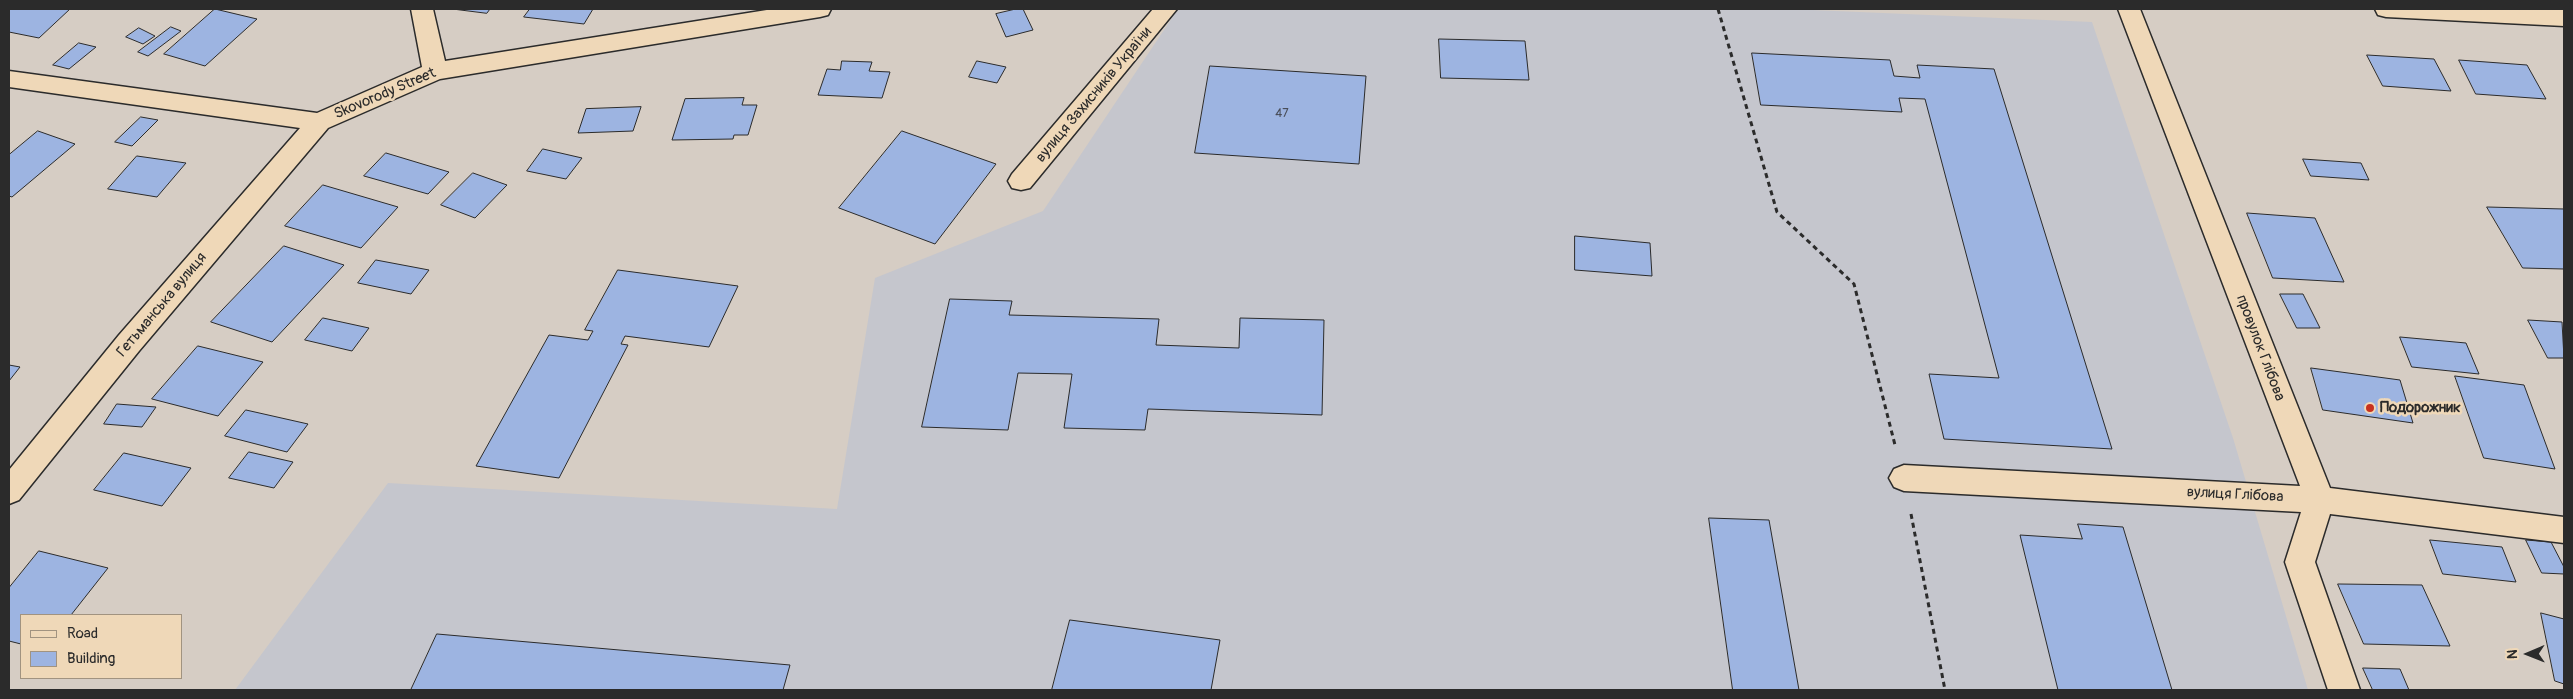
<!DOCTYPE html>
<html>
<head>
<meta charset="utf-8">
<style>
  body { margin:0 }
  #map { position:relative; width:2573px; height:699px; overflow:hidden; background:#d6cdc4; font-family:Pangolin,sans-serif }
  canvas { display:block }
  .frame { position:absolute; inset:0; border:10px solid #2b2b2b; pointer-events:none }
  .legend { position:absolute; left:20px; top:614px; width:162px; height:65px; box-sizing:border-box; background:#efd8b8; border:1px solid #a19380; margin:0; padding:6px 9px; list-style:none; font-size:15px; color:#2b2b2b }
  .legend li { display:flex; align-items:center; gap:10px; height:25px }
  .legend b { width:25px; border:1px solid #a19380 }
  .north { position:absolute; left:2503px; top:629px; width:50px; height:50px; -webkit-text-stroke:4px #efd8b8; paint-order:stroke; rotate:269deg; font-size:14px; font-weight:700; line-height:20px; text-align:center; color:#2b2b2b }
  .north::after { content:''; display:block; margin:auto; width:18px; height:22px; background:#2b2b2b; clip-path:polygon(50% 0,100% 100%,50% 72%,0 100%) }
</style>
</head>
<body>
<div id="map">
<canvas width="2573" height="699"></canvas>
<div class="frame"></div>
<ul class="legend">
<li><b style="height:6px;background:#efd8b8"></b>Road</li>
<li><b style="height:14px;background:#9db4e1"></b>Building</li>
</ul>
<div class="north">N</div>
</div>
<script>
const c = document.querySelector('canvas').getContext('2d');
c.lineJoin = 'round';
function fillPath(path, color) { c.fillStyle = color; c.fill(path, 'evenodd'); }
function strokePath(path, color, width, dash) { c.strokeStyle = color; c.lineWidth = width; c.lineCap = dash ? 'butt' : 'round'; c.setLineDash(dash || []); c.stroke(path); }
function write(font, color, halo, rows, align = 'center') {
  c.font = font + ' Pangolin,sans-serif'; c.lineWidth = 5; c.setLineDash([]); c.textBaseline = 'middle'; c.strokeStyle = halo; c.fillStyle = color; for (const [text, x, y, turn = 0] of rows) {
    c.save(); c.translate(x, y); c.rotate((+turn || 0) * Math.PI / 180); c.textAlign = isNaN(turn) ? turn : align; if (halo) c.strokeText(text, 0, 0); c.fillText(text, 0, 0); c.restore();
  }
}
fillPath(new Path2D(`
  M1178,9H1789L2092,22L2233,438L2308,690H235L388,483L837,509L875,278L1043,211Z`), '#c5c6cd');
const building = new Path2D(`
  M9,9H70L39,38L9,32Z
  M215,9L257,19L205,66L164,54Z
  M453,9H490L487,13Z
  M530,9H593L584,24L524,17Z
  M1016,9H1023L1033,30L1006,37L996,14Z
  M171,27L181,31L148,56L138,52Z
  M139,28L155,36L143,44L126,37Z
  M1439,39L1525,41L1529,80L1441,78Z
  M79,43L96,47L69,69L53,65Z
  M1752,53L1890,60L1894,76L1920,78L1917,65L1994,69L2112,449L1944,439L1929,374L1999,378L1925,99L1899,98L1902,112L1761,105Z
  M2367,55L2434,59L2451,91L2383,86Z
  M2459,60L2527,65L2546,99L2476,94Z
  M842,61L872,62L869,71L890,72L882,98L818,95L827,69L840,70Z
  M977,61L1006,67L997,83L969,77Z
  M1210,66L1366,76L1359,164L1195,153Z
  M744,98L742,105H757L748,135H734L733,139L672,140L685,99Z
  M641,107L633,131L578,133L586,109Z
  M141,117L158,120L132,146L115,142Z
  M38,131L75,144L12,197L9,196V155Z
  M902,131L996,164L935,244L839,208Z
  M543,149L582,158L566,179L527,171Z
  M386,153L449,172L428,194L364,176Z
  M137,156L186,163L157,197L108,189Z
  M2303,159L2361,163L2369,180L2311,176Z
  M473,173L507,185L475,218L441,205Z
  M323,185L398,207L361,248L285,226Z
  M2487,207L2564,209V269L2523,268Z
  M2247,213L2315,218L2344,282L2273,278Z
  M1575,236L1650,243L1652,276L1575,270Z
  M284,246L344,265L272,342L211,322Z
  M376,260L429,270L411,294L358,283Z
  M618,270L738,286L709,347L625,336L621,344L628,345L559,478L476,466L549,335L588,340L593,331L585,330Z
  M2280,294H2303L2320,328H2297Z
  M950,299L1012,301L1009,315L1159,319L1156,345L1239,348L1240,318L1324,320L1322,415L1148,409L1145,430L1064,428L1072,374L1018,373L1008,430L922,427Z
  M323,318L369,328L352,351L305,340Z
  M2528,320L2562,322L2564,358H2548Z
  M2400,337L2466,343L2479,374L2412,367Z
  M198,346L263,362L218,416L152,399Z
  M9,365L20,367L9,381Z
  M2311,368L2400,380L2413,423L2323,410Z
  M2455,376L2524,385L2555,469L2484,458Z
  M117,404L156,407L142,427L104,424Z
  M246,410L308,424L287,452L225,436Z
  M249,452L293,462L274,488L229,478Z
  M124,453L191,468L162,506L94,490Z
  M1709,518L1769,520L1799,690H1733Z
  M2078,524L2123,527L2172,690H2058L2020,535L2082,539Z
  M2430,540L2502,547L2516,582L2443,574Z
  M2526,540L2551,542L2564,567V574L2542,573Z
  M39,551L108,568L71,615H21V644L9,641V588Z
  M2338,584L2422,585L2450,646L2364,644Z
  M2541,613L2564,619V684L2555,681Z
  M1070,620L1220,640L1211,690H1052Z
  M437,634L790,665L783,690H411Z
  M2363,668L2400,669L2409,690H2373Z`);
fillPath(building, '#9db4e1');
strokePath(building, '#2b2b2b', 1);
const street = new Path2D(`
  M411,9H433L445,61L773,9H831L828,15L820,17L440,79L328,128L139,351L19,500L9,504V470L119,335L300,128L9,87V71L317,113L422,67Z
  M1153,9H1177L1030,188L1021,190L1012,188L1008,181L1012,174Z
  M2118,9H2140L2330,488L2564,517V543L2330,514L2315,562L2360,690H2328L2285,562L2301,512L1904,491L1894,487L1889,478L1894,469L1904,465L2300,486Z
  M2375,9L2564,10V26L2386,17L2378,15Z`);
strokePath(street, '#2b2b2b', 3);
strokePath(new Path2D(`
  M1718,9L1777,212L1854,284L1895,445
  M1911,514L1945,690`), '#2b2b2b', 3, [5, 4]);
fillPath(street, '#efd8b8');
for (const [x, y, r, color] of [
  [2370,408,5,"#c8321e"]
]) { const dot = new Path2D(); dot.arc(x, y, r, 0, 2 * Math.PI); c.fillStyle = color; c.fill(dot); strokePath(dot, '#efd8b8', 2); }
write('12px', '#484d58', null, [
  ["47",1282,114]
]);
write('15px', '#2b2b2b', '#efd8b8', [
  ["Skovorody Street",385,94,-23],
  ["вулиця Захисників України",1094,95,-50],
  ["Гетьманська вулиця",162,305,-50],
  ["провулок Глібова",2260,348,69],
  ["вулиця Глібова",2235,495,3]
]);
write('bold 15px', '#2b2b2b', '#efd8b8', [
  ["Подорожник",2380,408]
], 'left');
</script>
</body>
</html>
